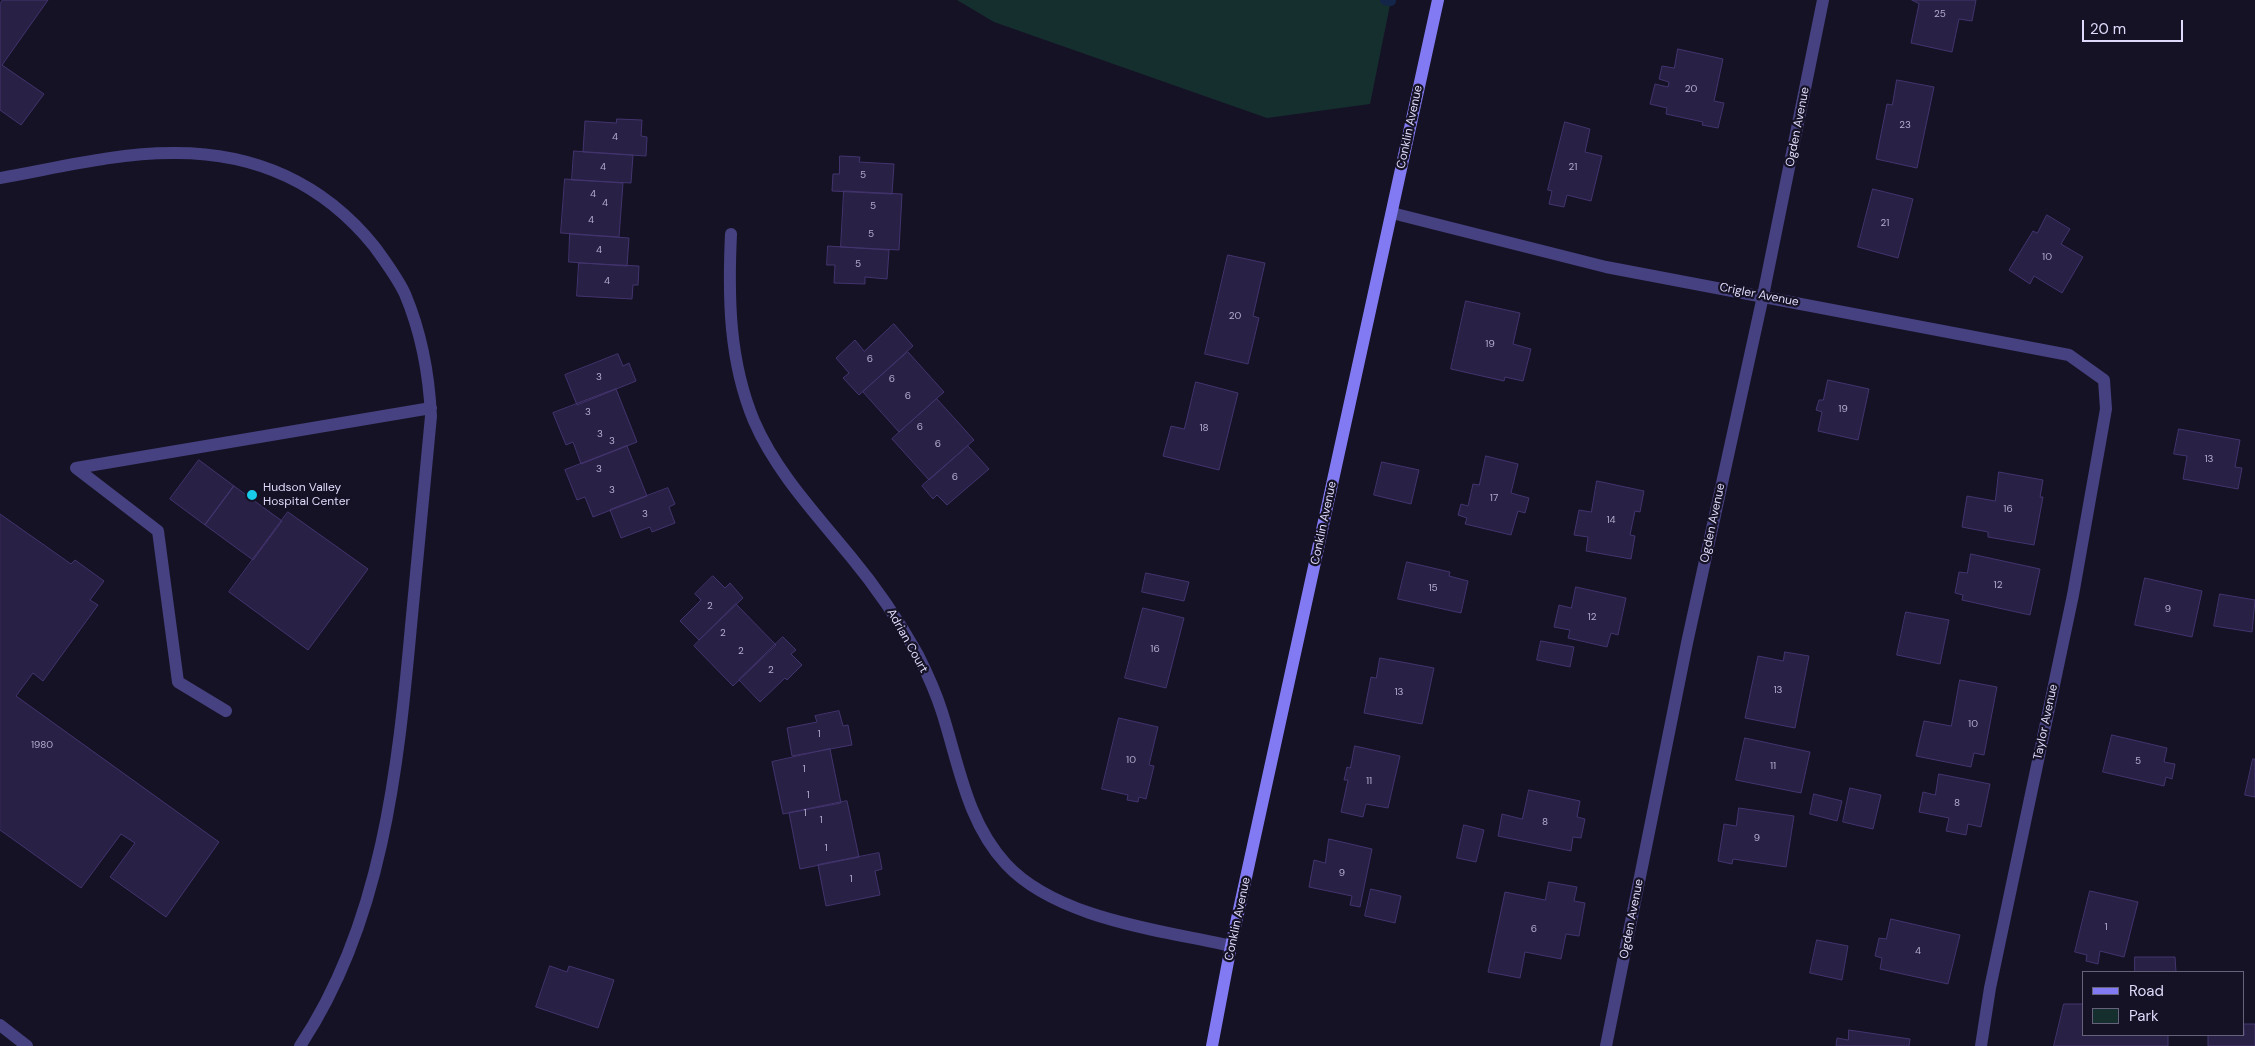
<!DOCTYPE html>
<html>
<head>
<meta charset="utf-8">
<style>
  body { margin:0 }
  #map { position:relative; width:2255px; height:1046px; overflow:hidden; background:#161225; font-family:"DM Sans",sans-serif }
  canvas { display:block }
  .legend { position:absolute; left:2082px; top:971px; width:162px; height:65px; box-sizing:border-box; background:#161225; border:1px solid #66627b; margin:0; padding:6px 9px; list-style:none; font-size:15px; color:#dfdafb }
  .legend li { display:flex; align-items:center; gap:10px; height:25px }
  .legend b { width:25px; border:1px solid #66627b }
  .scale { position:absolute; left:2082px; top:20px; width:101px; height:22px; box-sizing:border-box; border:2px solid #dfdafb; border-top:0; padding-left:6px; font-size:15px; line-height:18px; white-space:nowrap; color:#dfdafb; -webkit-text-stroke:4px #161225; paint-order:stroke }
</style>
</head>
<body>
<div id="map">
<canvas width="2255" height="1046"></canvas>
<ul class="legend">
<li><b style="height:6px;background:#827af2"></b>Road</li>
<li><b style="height:14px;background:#152f2f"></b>Park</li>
</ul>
<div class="scale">20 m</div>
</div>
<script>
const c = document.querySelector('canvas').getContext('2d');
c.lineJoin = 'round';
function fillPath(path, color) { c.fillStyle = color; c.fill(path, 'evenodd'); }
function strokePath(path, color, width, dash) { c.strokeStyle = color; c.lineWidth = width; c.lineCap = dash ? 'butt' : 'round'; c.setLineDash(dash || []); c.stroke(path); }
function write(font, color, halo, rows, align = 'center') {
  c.font = font + ' "DM Sans",sans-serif'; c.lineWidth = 4.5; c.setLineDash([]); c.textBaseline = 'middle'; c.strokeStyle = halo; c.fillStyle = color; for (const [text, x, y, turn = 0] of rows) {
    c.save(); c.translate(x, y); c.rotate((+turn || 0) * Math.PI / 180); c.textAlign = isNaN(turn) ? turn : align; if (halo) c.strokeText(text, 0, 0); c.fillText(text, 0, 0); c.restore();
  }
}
fillPath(new Path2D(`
  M957,0H1391L1370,104L1267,118L994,22Z`), '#152f2f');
strokePath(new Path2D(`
  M1385,0L1391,1`), '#132548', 10);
const building = new Path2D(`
  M3,0H48L2,65L44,94L21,125L0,110V4Z
  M1912,0H1976L1972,21L1959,19L1952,52L1911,43L1919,4Z
  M1678,49L1723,59L1714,101L1724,103L1718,128L1702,125L1703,122L1666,114L1667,108L1650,104L1655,84L1668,87L1669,82L1659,79L1662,66L1674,68Z
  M1897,80L1934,87L1917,168L1876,159L1887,104L1892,105Z
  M617,119L642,120L641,136L647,137L646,156L583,152L585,121L616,123Z
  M1565,122L1590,129L1585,152L1602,156L1591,201L1567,195L1564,207L1549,204L1552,191L1548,190Z
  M574,151L633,155L631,183L572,180Z
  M840,156L860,157L859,162L894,164L892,194L832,191L833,174H839Z
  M565,179L623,183L619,237L561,233Z
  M1873,189L1913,199L1898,258L1858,247Z
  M844,191L902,194L899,250L841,247Z
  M2047,215L2070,229L2061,244L2083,257L2062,293L2034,276L2030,284L2009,270L2033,231L2037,233Z
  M570,234L629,238L627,266L569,262Z
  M828,246L889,250L887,279L865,277V284L834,283L835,265H827Z
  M1228,255L1265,263L1253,316L1259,318L1248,364L1205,354Z
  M579,263L639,266L638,285H633L632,299L577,296Z
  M1466,301L1520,313L1513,344L1531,349L1523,381L1505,377L1504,381L1451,369Z
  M894,324L913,346L859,395L843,378L849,373L836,358L855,340L864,351Z
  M908,352L944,392L899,432L863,392Z
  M618,354L623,366L629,363L636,381L577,405L565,375Z
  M1828,380L1869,389L1858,440L1818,431L1822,412L1816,410L1819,400H1823Z
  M1196,382L1238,393L1219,470L1163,456L1171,426L1184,429Z
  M616,389L637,442L581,464L573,442L566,445L553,413Z
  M937,399L974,440L929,480L892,439Z
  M2179,429L2240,440L2235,467L2242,468L2238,489L2183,479L2187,456L2174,454Z
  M627,446L647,496L593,517L585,497L577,500L565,470Z
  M968,446L989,469L947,505L937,495L933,499L922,486Z
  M1486,456L1518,464L1511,493L1529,498L1525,513L1518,511L1511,535L1465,524L1467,518L1458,515L1461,504L1468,506L1473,484L1479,485Z
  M199,460L234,486L205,525L170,499Z
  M1382,462L1419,470L1411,504L1374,495Z
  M1999,472L2043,480L2040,497H2043L2034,545L1988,537V532L1962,527L1967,496L1995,501Z
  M1597,481L1644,491L1640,512L1635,511L1630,535L1635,536L1631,559L1586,551L1588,537L1574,535L1579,510L1591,512Z
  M234,486L282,521L253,560L205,525Z
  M668,488L675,504L669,507L675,523L652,532L650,527L621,538L610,510Z
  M288,512L368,569L308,650L229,592Z
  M0,514L71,564L75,560L104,581L90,600L98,605L43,681L33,673L16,696L219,842L166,917L110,877L135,843L121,834L81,888L0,830Z
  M1971,554L2040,569L2030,615L1962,600L1963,595L1955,593L1959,572L1967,573Z
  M1407,562L1450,572L1449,576L1468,581L1461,613L1398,599Z
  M1146,573L1189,582L1184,601L1142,592Z
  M713,576L725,588L730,583L743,598L699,640L680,621L701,600L695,594Z
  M2145,578L2202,591L2192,637L2135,625Z
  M1576,587L1626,598L1618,635L1611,633L1607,647L1568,638L1570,630L1554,627L1559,605L1571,608Z
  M2220,594L2255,600L2252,632L2214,626Z
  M736,604L776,645L733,686L694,646Z
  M1143,608L1184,618L1166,688L1125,678Z
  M1906,612L1949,620L1940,664L1897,655Z
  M783,637L796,650L791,654L802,665L787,680L785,678L760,702L739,680Z
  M1541,641L1574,647L1570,667L1537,660Z
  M1785,652L1809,656L1795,728L1745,718L1758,656L1783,661Z
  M1380,658L1434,668L1422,724L1364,713L1371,677L1376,678Z
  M1960,680L1997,687L1984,755L1974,753L1971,767L1916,756L1924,721L1951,726Z
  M839,711L843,726L848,725L852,745L792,756L787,728L817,722L815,716Z
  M1119,718L1158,727L1149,765L1154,766L1146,799L1139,797L1138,802L1127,800L1128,795L1102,789Z
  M2112,735L2167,748L2164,762L2175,764L2172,779L2166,777L2164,786L2103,772Z
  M1745,738L1810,752L1801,793L1736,780Z
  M1355,746L1400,756L1388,808L1366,804L1363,817L1341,812L1348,780H1344L1347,767L1350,768Z
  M830,749L841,803L783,814L772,762Z
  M2253,759H2255V797L2245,795Z
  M1939,774L1990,784L1981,827L1968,824L1966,835L1946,831L1949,818L1919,812L1923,792L1935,795Z
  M1850,788L1881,795L1873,829L1843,822Z
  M1529,790L1580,801L1577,817L1585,819L1581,838L1573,837L1571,851L1498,836L1502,814L1522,819Z
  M1814,794L1842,801L1837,821L1810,814Z
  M847,801L859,857L800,869L789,813Z
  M1739,808L1794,816L1786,867L1733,859L1732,864L1718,861L1724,824L1736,826Z
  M1464,825L1484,830L1476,862L1457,858Z
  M1329,839L1372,849L1360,907L1350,905L1352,896L1309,887L1314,860L1325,863Z
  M879,853L882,869L875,871L880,895L826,906L818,865Z
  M1549,882L1577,887L1574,901L1585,903L1579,936L1566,934L1561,959L1525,952L1520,978L1488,972L1505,892L1545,900Z
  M1371,889L1401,896L1395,923L1365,916Z
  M2090,891L2138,902L2124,957L2100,951L2098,964L2086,961L2087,955L2075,952Z
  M1891,919L1960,935L1948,984L1880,969L1882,958L1875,956L1879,938L1886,939Z
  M1817,940L1848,946L1842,980L1810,973Z
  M2135,957H2175L2176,972H2135Z
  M550,966L567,972L569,966L614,980L598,1028L536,1007Z
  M2064,1004H2084V1035H2168V1046H2054Z
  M2244,1024H2255V1046H2208V1035H2244Z
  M1849,1030L1910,1039L1909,1046H1836L1837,1038L1848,1040Z`);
fillPath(building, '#292045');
strokePath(building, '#42346e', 1);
strokePath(new Path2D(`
  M0,178C57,168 115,153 172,153C254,152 323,183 374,246C385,261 397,277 405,294C421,332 429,374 431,416C424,486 418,556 411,626C398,769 382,923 300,1046
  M226,711L178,682L158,531L76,468L431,408
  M0,1025L27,1046`), '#464180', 12);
strokePath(new Path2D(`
  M1392,213L1606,267L2069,355L2104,380L2106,409L2073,595L1990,988L1981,1046
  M731,234C728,298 729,361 754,421C776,472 816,514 851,557C876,587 899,621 918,655C927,673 936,693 942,712C959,765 967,822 1006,864C1057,919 1161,930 1231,946
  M1606,1046L1687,643L1763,296L1823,0`), '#464180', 12);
strokePath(new Path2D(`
  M1212,1046L1231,946L1438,0`), '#827af2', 12);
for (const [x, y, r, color] of [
  [252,495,6,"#18cbe9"]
]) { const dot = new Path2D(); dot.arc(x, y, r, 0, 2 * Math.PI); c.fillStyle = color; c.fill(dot); strokePath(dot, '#161225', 2); }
write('10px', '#b2acce', null, [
  ["25",1940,14],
  ["20",1691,89],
  ["23",1905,125],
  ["4",615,137],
  ["4",603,167],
  ["21",1573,167],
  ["5",863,175],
  ["4",593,194],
  ["4",605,203],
  ["5",873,206],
  ["4",591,220],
  ["21",1885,223],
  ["5",871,234],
  ["4",599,250],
  ["10",2047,257],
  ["5",858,264],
  ["4",607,281],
  ["20",1235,316],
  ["19",1490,344],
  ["6",870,359],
  ["3",599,377],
  ["6",892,379],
  ["6",908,396],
  ["19",1843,409],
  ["3",588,412],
  ["6",920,427],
  ["18",1204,428],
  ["3",600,434],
  ["3",612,441],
  ["6",938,444],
  ["13",2209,459],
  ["3",599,469],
  ["6",955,477],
  ["3",612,490],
  ["17",1494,498],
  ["16",2008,509],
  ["3",645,514],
  ["14",1611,520],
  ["12",1998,585],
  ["15",1433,588],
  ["2",710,606],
  ["9",2168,609],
  ["12",1592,617],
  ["2",723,633],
  ["16",1155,649],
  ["2",741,651],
  ["2",771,670],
  ["13",1778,690],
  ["13",1399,692],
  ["10",1973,724],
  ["1",819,734],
  ["1980",42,745],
  ["10",1131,760],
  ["5",2138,761],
  ["11",1773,766],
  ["1",804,769],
  ["11",1369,781],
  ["1",808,795],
  ["8",1957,803],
  ["1",805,813],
  ["1",821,820],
  ["8",1545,822],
  ["9",1757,838],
  ["1",826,848],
  ["9",1342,873],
  ["1",851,879],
  ["1",2106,927],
  ["6",1534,929],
  ["4",1918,951]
]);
write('12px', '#dfdafb', '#161225', [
  ["Conklin Avenue",1410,127,-78],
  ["Ogden Avenue",1798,127,-79],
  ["Crigler Avenue",1759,295,11],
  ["Conklin Avenue",1324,523,-78],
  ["Ogden Avenue",1713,523,-78],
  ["Adrian Court",907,641,61],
  ["Taylor Avenue",2046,722,-78],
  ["Conklin Avenue",1238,919,-78],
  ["Ogden Avenue",1632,919,-79]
]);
write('12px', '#dfdafb', '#161225', [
  ["Hudson Valley",263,488],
  ["Hospital Center",263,502]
], 'left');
</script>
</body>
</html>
